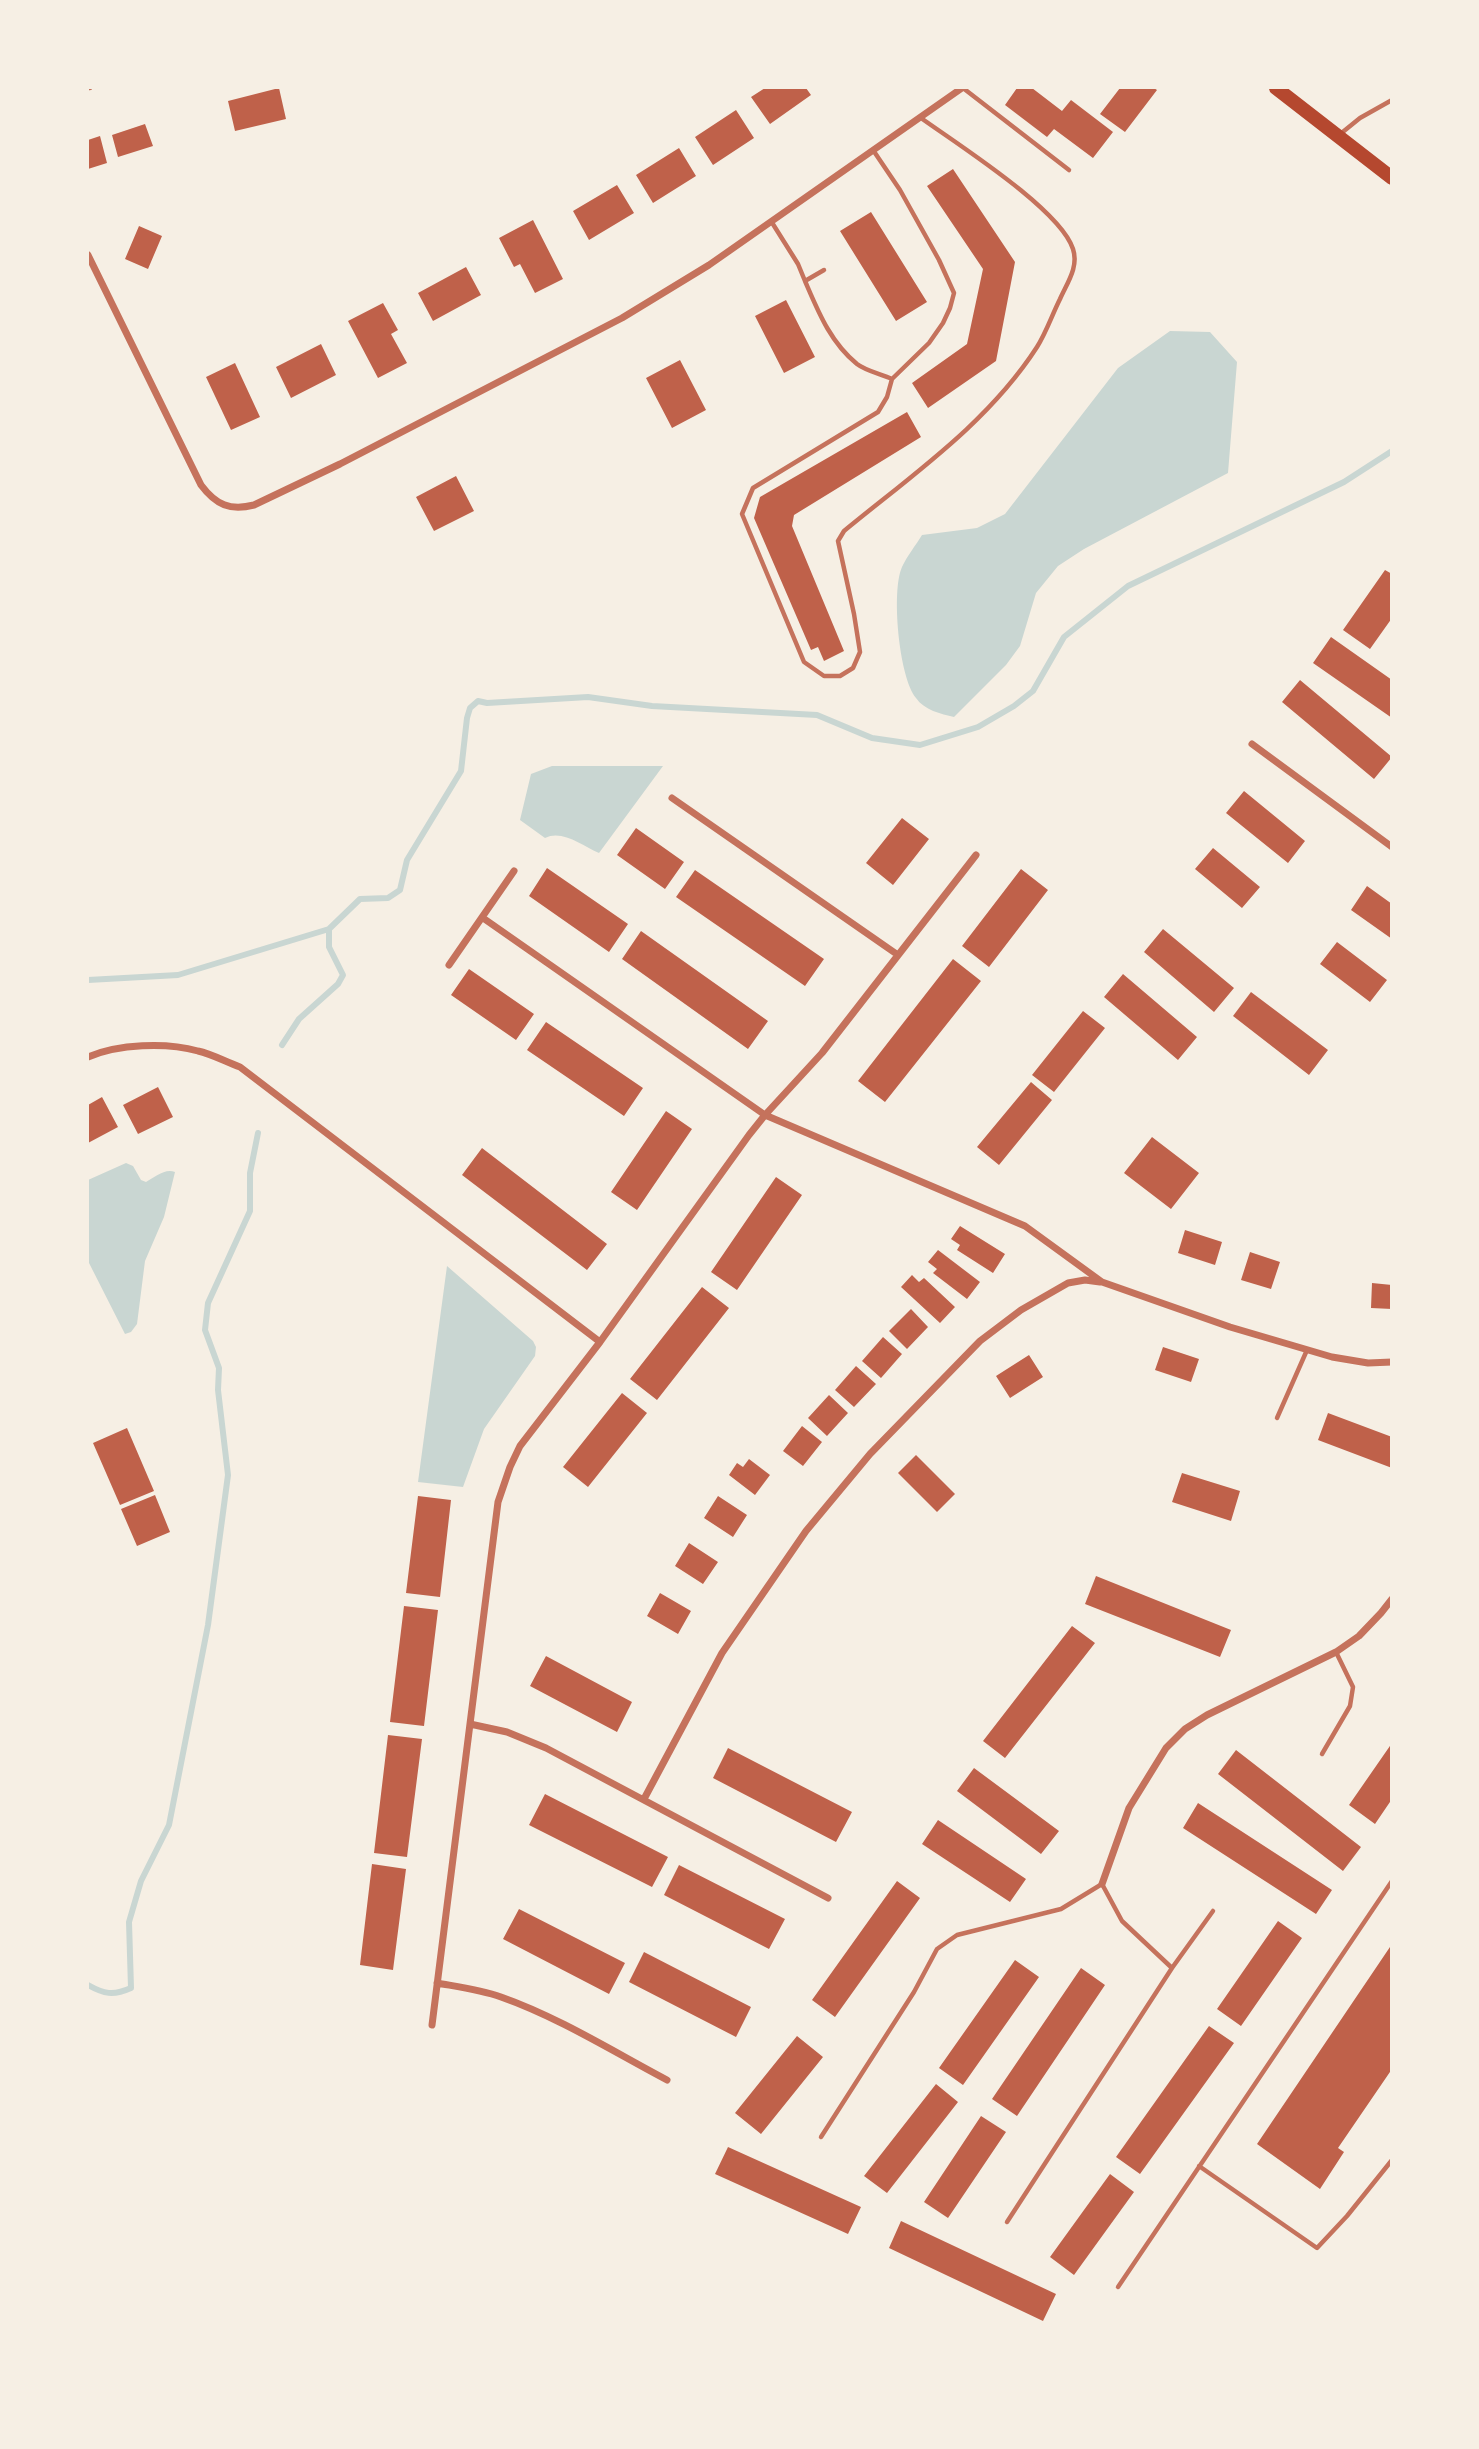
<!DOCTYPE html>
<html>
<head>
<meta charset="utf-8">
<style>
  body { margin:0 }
  #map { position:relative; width:1479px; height:2449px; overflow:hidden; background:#f6efe4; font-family:"Nunito Sans",sans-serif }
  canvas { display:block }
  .frame { position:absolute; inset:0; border:89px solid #f6efe4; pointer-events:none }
</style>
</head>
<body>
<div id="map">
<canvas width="1479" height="2449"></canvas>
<div class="frame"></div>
</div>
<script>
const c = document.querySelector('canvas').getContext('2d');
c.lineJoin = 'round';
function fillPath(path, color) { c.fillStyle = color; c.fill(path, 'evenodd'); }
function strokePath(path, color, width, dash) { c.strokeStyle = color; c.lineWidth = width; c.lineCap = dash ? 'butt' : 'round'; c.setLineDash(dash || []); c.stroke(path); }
fillPath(new Path2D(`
  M1170,331L1210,332L1237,362L1228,473L1084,549L1058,566L1036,593L1020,646L1006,665L954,717C941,714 924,710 916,698C899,677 891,591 902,567C907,556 916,545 922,535L977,528L1005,514L1118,368Z
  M552,766H663L599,853C583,846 562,829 545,838L520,820L531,774Z
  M126,1163L133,1166L141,1180L146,1182C155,1177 165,1168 175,1172L164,1217L145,1261L137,1324L131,1332L125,1334L88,1261V1180Z
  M447,1266L533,1341L536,1347L535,1356L484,1429L463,1487L418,1482Z`), '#c9d6d2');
strokePath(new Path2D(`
  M88,980L178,975L329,929L360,899L388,898L400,890L407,860L461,771L467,718L470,708L478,701L487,703L588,697L652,706L817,715L872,738L920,745L978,727L1014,706L1033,691L1064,637L1128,586L1344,482L1392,451
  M282,1045L299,1019L338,984L343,975L329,947V929
  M88,1985C104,1994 113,1996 131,1988L129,1922L141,1881L169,1825L208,1625L228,1475L218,1390L219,1368L205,1330L208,1303L250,1211V1173L258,1133`), '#c9d6d2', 6);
fillPath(new Path2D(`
  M279,88L286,119L235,131L228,101Z
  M765,88H806L811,95L770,124L751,97Z
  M1017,88H1032L1062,111L1071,100L1113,132L1093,158L1054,129L1047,137L1005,105Z
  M1120,88H1154L1157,90L1125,132L1100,114Z
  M736,110L754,138L713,165L695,137Z
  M145,124L153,146L118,157L112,135Z
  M100,136L107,163L88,169V140Z
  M679,148L696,176L653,203L636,175Z
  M953,169L1015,262L996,361L928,408L912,383L967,344L983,269L927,186Z
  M617,185L634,213L589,240L573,211Z
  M871,212L927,302L896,321L840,231Z
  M533,220L563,279L535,293L520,264L514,267L499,238Z
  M139,226L162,236L148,269L125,259Z
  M466,267L481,295L433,321L418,293Z
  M786,300L815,357L784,373L755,316Z
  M383,303L398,330L391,334L407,363L378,378L348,321Z
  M321,344L336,375L291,398L276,367Z
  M680,360L706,410L672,428L646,378Z
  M235,363L260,417L231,430L206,377Z
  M907,412L921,437L794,515L792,526L844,651L824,661L818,647L811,650L754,518L760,497Z
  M456,476L474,511L434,531L416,497Z
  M1385,570L1392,574V618L1370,649L1343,630Z
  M1331,637L1392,680V718L1313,663Z
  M1300,680L1392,757L1374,779L1282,702Z
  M1244,791L1305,841L1288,863L1226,813Z
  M902,818L929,839L893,885L866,863Z
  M636,828L684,862L665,889L617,855Z
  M1213,848L1260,887L1242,908L1195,869Z
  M547,868L628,924L609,952L529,896Z
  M1021,869L1048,890L989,967L962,946Z
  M695,870L824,959L805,986L676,897Z
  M1367,886L1392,904V939L1351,910Z
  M1163,929L1234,988L1214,1012L1144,952Z
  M641,931L768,1021L748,1049L622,959Z
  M1337,942L1387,980L1370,1002L1320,964Z
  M953,959L981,981L885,1102L858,1081Z
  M469,969L534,1014L516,1040L451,995Z
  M1123,974L1197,1037L1178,1060L1104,997Z
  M1251,992L1328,1050L1309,1075L1233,1016Z
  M1083,1011L1105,1028L1054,1092L1032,1075Z
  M546,1022L643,1088L624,1116L527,1050Z
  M1031,1082L1052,1100L999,1165L977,1147Z
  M158,1087L173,1117L138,1134L123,1105Z
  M102,1097L118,1127L88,1143V1105Z
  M666,1111L692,1129L637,1210L611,1192Z
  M1152,1137L1199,1173L1171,1209L1124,1173Z
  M482,1148L607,1244L587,1270L462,1175Z
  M776,1177L802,1195L737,1290L711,1272Z
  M960,1226L1005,1254L993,1273L957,1250L960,1245L951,1239Z
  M1185,1230L1222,1242L1215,1265L1178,1253Z
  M938,1250L980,1282L967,1299L933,1273L937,1269L928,1262Z
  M1250,1252L1280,1262L1271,1289L1241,1280Z
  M912,1275L919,1282L924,1278L955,1307L940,1323L901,1287Z
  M1372,1283L1392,1285V1309L1371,1308Z
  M702,1287L729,1308L657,1400L630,1379Z
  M911,1309L928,1327L907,1349L889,1331Z
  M883,1337L902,1354L881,1378L862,1361Z
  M1163,1347L1199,1359L1191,1382L1155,1370Z
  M1029,1355L1043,1377L1010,1398L996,1376Z
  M856,1366L876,1384L854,1407L835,1390Z
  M622,1393L647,1413L588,1487L563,1467Z
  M829,1395L848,1413L827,1436L808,1418Z
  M1328,1413L1392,1437V1468L1318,1440Z
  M802,1426L822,1442L803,1466L783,1451Z
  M127,1428L154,1491L120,1505L93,1443Z
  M916,1455L955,1494L937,1512L898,1473Z
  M749,1459L770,1475L755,1495L729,1475L737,1463L743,1467Z
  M1182,1473L1240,1491L1231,1521L1172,1502Z
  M155,1495L170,1532L137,1546L121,1509Z
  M418,1496L451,1500L440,1597L406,1593Z
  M718,1496L747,1515L733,1537L704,1518Z
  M689,1543L718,1562L703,1584L675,1566Z
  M1096,1576L1231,1630L1220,1657L1085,1604Z
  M660,1593L691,1611L678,1634L647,1616Z
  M404,1606L438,1610L424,1726L390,1722Z
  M1072,1626L1095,1643L1005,1758L983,1741Z
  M546,1656L632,1702L617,1732L530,1686Z
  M388,1735L422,1739L407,1857L374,1853Z
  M1392,1743V1799L1375,1824L1349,1805Z
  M728,1748L852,1812L836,1842L713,1778Z
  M1236,1750L1361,1847L1343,1871L1218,1774Z
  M974,1768L1059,1831L1041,1854L957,1791Z
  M545,1794L668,1857L652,1887L529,1825Z
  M1198,1803L1332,1890L1316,1914L1183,1828Z
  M938,1820L1026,1879L1010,1902L922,1844Z
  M372,1864L406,1869L393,1970L360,1965Z
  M679,1865L785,1919L769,1949L664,1895Z
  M897,1881L920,1898L835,2017L812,2000Z
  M519,1909L625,1963L609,1994L503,1939Z
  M1278,1921L1302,1938L1241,2026L1217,2009Z
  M1392,1944V2069L1338,2148L1344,2152L1320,2189L1257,2144Z
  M644,1952L751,2007L736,2037L629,1982Z
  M1015,1960L1039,1977L963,2085L939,2068Z
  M1081,1968L1105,1985L1017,2116L992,2099Z
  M1209,2026L1234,2043L1140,2174L1116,2157Z
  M797,2036L823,2057L761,2134L735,2113Z
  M936,2084L958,2102L887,2193L864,2176Z
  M981,2116L1006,2132L948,2218L924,2202Z
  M728,2147L861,2207L848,2234L715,2174Z
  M1110,2174L1134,2192L1074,2275L1050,2257Z
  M901,2221L1056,2294L1043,2321L889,2248Z`), '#bf614a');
strokePath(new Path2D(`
  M88,88H90
  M963,88L1069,170
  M1339,135L1360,118L1392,100
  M873,150L900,190L939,260L954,293L950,308L943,323L929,343L892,379L887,397L878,412L753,488L742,514L804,662L824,676H840L853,668L860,652L854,614L838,541L844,531C912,475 988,423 1037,347C1046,333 1052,315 1060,299C1067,283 1079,267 1073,249C1060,209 957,144 921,118
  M771,221L798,264L805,281
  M824,270L805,281C818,311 830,342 857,364C866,371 881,374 892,379
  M1277,1418L1307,1350
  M1322,1754L1350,1706L1353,1687L1336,1652
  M1172,1968L1213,1911
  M821,2137L914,1992L937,1949L957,1935L1061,1909L1102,1884L1122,1921L1172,1968L1007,2222
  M1199,2166L1317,2248L1347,2216L1392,2160
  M1118,2287L1392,1881`), '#c5725c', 4.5);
strokePath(new Path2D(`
  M88,255L201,485C216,505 230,511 254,505L340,464L622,318L709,265L962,88
  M1252,744L1392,847
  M672,798L898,955
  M483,918L765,1115L1025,1226L1102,1282L1230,1327L1332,1357L1368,1363L1392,1362
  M449,965L514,871
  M88,1057C118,1044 166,1042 198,1051C212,1054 226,1062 240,1067L600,1342
  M470,1724L507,1732L546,1748L828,1898
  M644,1799L722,1653L806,1531L870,1454L980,1341L1021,1310L1068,1283L1085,1280L1100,1282
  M1102,1884L1129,1808L1166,1748L1185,1729L1207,1715L1336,1652L1359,1636L1381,1613L1392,1599
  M437,1983C459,1987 481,1990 501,1997C558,2017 614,2052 667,2080
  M432,2025L498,1502L510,1467L520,1446L600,1342L749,1135L765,1115L822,1053L976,855`), '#c5725c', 7);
strokePath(new Path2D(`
  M1276,88L1392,178`), '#b5482f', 14);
</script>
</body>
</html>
